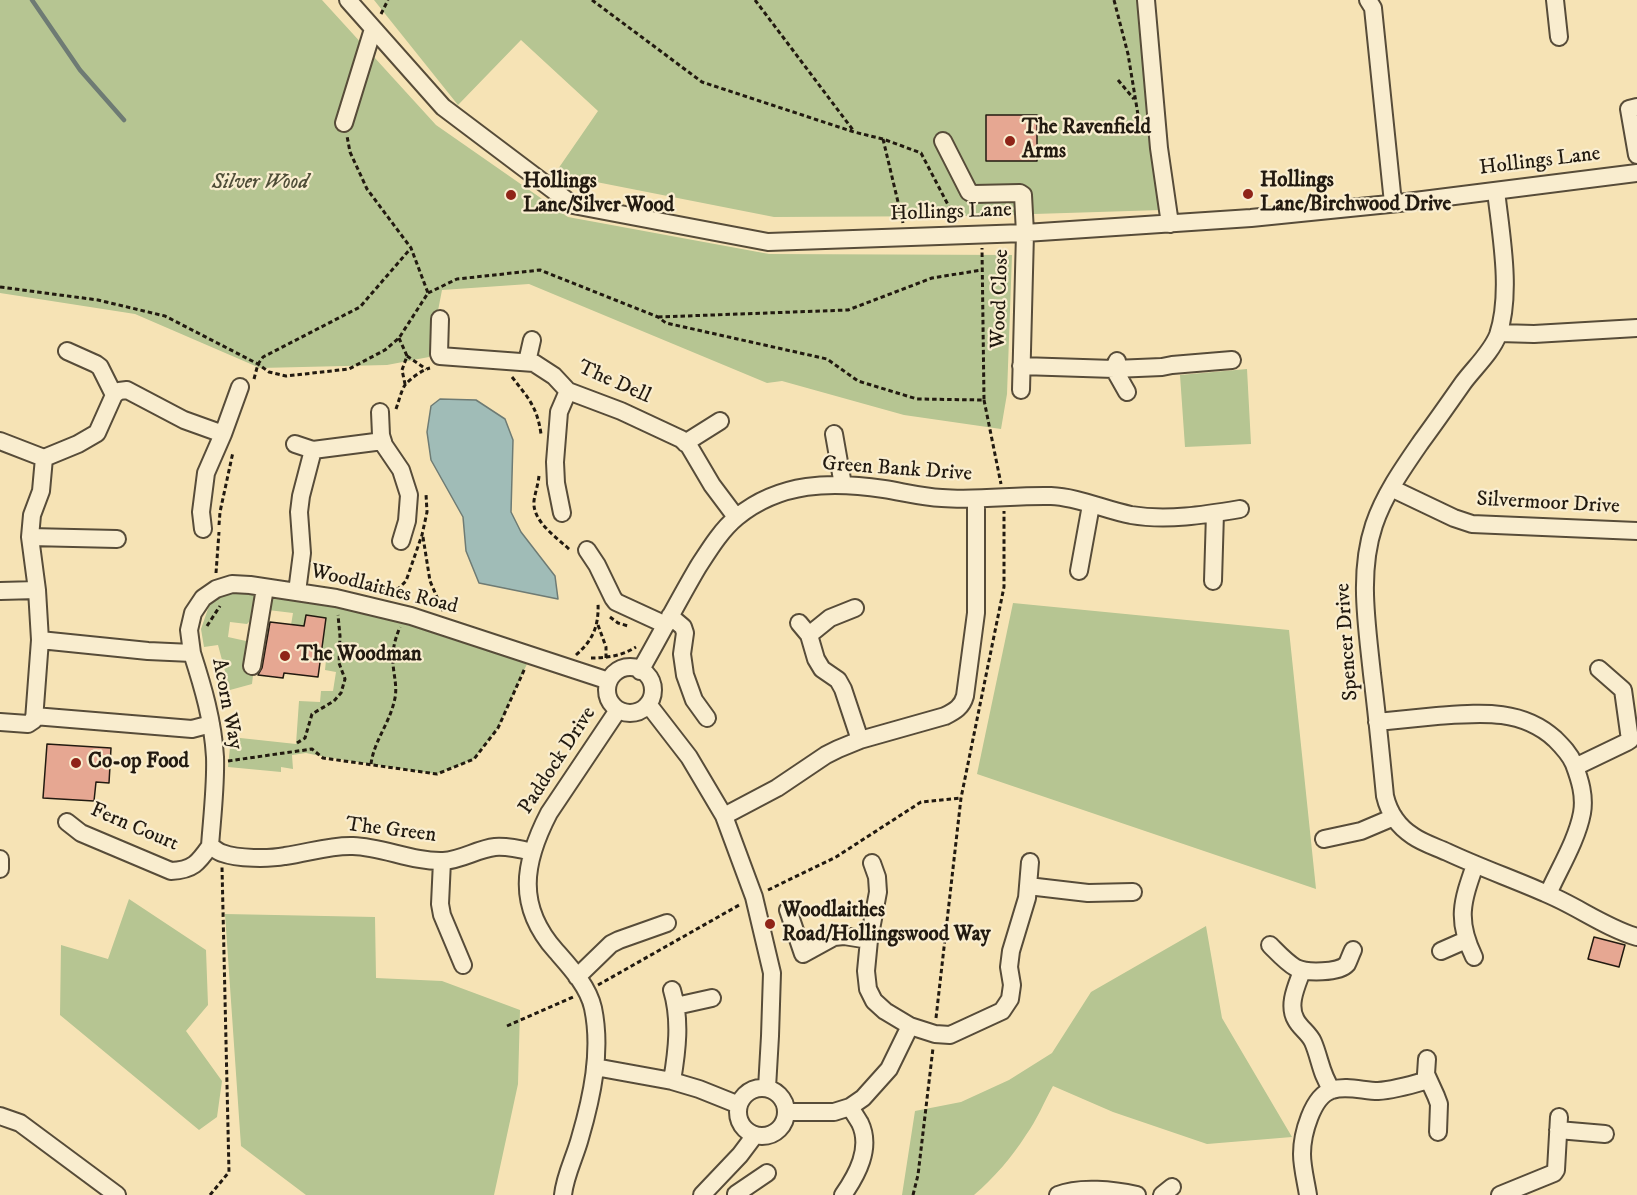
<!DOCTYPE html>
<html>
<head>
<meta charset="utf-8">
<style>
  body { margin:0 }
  canvas { display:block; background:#f6e3b5 }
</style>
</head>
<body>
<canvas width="1637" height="1195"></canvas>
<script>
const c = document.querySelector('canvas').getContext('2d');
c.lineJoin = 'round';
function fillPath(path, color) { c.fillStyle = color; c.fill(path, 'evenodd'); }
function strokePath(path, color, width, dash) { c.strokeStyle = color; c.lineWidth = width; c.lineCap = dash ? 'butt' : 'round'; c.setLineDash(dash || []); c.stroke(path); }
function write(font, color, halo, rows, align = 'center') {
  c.font = font + ' "IM FELL DW Pica",serif'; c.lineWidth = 4.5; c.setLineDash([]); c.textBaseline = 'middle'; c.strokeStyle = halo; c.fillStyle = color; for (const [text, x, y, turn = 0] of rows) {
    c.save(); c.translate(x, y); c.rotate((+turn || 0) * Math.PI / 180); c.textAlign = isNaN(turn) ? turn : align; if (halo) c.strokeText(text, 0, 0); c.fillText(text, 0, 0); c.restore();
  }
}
fillPath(new Path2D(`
  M0,0H322L436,125L568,217L769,254L1012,255L1007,394L1001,429L904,415L782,381L767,383L529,284L442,290L429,357L387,365L260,368L135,314L0,293Z
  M374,0H1151L1162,210L970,216L774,217L576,178L558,169L598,111L521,40L458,105Z
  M1247,369L1251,444L1185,447L1180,375Z
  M232,584L258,590L255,616L247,624L230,622L228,637L246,641L255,658L252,684L230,690L218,645L204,647L201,629L210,603Z
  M274,589L531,655L498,728L474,759L437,774L325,757L306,753L292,755L293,769L281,767V772L228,767L231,737L296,744L299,701L320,702L321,691H333L336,672L325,670L327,651L322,649L326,618L306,615L304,626L291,625L293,613L268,610Z
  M1013,603L1289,630L1316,889L977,774Z
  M129,899L206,950L208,1005L186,1031L222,1081L217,1117L199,1130L60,1015L61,945L108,959Z
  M225,914L375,917L376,978L442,981L520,1010L518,1084L494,1195H306L241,1146Z
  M1206,926L1222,1018L1292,1137L1207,1144L1113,1112L1053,1086C1044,1102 1037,1120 1026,1135C1012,1157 994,1178 974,1195H902L915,1111L961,1102L1009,1080L1052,1053L1091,992Z`), '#b6c592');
const water = new Path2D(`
  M440,399L476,400L505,419L513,440L511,512L521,532L555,576L558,599L479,583L466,551L463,517L431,460L427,432L431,406Z`);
fillPath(water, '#a0bcb7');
strokePath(water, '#6e7b74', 1.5);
strokePath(new Path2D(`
  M32,0L80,70L124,120`), '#6e7b74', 4.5);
const building = new Path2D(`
  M986,115H1037V161H986Z
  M306,615L326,618L318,677L284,673L283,678L258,675L262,668L270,622L304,626Z
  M47,744L111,748L109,783L96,782L94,801L43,798Z
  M1594,937L1625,945L1619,967L1588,959Z`);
fillPath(building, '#e6a792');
strokePath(building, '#221a10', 1.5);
const minor = new Path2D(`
  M348,0L443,107L573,205L768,242L1025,233L1251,218L1399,203L1637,173
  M1146,0L1159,148L1170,224
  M1368,0L1373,8L1393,203
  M1555,0L1559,37
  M1637,107L1629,109L1637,155
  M344,123L373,29
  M943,141L969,192L974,194L1020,193L1023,195L1025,233L1021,390
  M1496,191C1501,235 1512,293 1498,335C1491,353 1474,368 1463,383C1449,403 1435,423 1421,442C1403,468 1384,495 1374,525C1358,573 1367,625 1372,674C1377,714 1381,755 1385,796C1389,813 1399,827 1413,836C1423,843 1436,847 1447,852C1479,867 1513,879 1545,893C1577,906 1604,927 1637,937
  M440,319L439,354L440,356L534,363L554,376L568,391L621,411L681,439L689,446L712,485L736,517
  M1499,333L1534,334L1637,328
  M67,351L96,364L100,367L114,395
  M1117,361L1114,369L1127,392
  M527,362L532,340
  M1021,366L1114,369L1162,367L1172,365L1232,360
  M380,412L381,435L384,445L401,470L409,495L407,521L401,541
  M834,434L843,485
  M0,441L44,458
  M685,443L720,421
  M295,444L313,450L383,441
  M1391,488L1454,518L1472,524L1637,531
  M562,513L556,483L555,462L559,412L568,391
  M203,529L201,512L206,473L223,434L240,387
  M30,537L117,539
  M587,550L597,565L613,598L616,602L666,625
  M1079,571L1091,505
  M1213,581L1215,513
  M37,590L30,537L32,515L41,491L44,458L78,444L97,433L114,395L119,391L127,390L184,420L223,434
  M0,591L37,590L40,640L34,720L28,724L0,722
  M297,592L302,553L299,512L301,496L313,450
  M670,616L683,627L685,633L682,654L685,675L694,700L707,718
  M799,623L809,635L816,659L822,669L838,680L843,689L860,740
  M809,635L830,618L855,608
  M40,640L148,651L192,653C203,687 213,721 215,757C216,785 212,818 210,846
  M192,653L189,630L193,613L203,598L216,589L232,584L250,585L336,598L411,616L609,681
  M252,666L265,588
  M607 690a23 23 0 1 1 46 0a23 23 0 1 1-46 0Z
  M640,671C660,636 678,601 698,567C709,550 721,530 737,517C780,482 831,481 884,489C903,492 922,497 942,498C979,501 1015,495 1051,496C1078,497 1105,510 1131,515C1167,521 1204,515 1240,509
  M648,704L689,757L724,816L754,897L772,973L770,1036L767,1088
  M34,716L192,729L211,724
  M1377,722C1397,720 1417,718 1437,716C1479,713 1521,708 1555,739C1562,746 1570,754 1574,764C1580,780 1585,796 1582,813C1577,840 1559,869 1548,894
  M1575,767L1627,742L1630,740L1623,690L1599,669
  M724,816L777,788L826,755L838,749L860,740L945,716C955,711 962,707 965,696L976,613V499
  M67,822L81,833L171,871C193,870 198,863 210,846
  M1324,839L1361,831L1394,817
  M210,846C214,848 218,852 222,853C238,859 269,859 285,856C308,853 330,845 353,846C383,847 413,862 443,861C462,860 477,849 495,847C507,846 520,849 532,852
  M0,859V869
  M442,861L440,904L442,915L463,965
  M872,863L877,877L878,892L869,940L866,971L868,989L874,1001L885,1011L910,1026L935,1034L950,1035L1002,1011L1010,999L1012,985L1009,967L1011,951L1027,898L1030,862
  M1028,886L1088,893L1133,892
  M788,910L803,954L834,937L844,936L869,940
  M1270,945C1278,953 1286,962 1296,968C1306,973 1339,973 1347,964C1349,960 1351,954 1353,950
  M1441,951L1466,940
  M1474,957C1456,920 1462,902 1475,865
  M1302,971C1297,985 1287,1005 1296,1020C1300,1028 1309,1033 1313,1042C1320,1058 1321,1075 1332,1090
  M577,977L611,944L619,940L667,923
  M676,1006L712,998
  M1427,1059L1426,1074L1436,1096L1439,1104L1438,1132
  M595,1067L672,1081L699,1089L739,1105
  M672,1081C677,1051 681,1020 672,990
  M738 1112a24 24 0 1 1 48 0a24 24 0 1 1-48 0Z
  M786,1112H834L850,1107L863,1098L889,1069L910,1026
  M0,1116L20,1123L117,1195
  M1558,1130L1605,1134
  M736,1194L767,1173
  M563,1195C565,1175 575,1157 580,1138C592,1097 602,1051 593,1008C588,986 570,967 556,951C516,906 523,863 549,813L618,710
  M702,1195L740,1155L755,1135
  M843,1195C857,1175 872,1148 860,1123C857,1118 853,1112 850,1107
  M1058,1195C1080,1186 1114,1190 1137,1195
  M1162,1195L1172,1187
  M1308,1195C1306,1182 1302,1167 1302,1154C1302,1135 1312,1096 1332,1090C1346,1085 1364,1091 1378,1091C1395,1090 1411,1085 1428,1080
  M1500,1195L1554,1173L1556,1170L1559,1117`);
strokePath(minor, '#574c39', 20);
strokePath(new Path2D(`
  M592,0L702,82L854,132L883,139L921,153L957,222
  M755,0L853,130
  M1114,0L1128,54L1141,133
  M381,14L388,0
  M1118,80L1134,99
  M883,139L903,223
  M0,287L98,300L165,316L258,364L269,372L286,376L349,369L385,350L399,338L428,293L411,248L367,189L350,152L347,136
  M428,293L457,279L540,270L658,317L666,323L827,359L858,381L917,399L984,400L982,248
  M658,317L848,310L932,278L982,270
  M399,338L407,356L402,370L405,384
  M407,356L426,369
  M512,377C528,398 537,406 541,434
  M254,379L258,364L263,357L360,307L411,248
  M984,400L1001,484
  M396,409C399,401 401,391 405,385C411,378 422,370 430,368
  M539,476C538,485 535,493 534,501C532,522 558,538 571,551
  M219,525L220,512L233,452
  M423,537L430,581L443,611
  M216,573L219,532
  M374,590L398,589L406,581L422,535L427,512L426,494
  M610,617L618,623L628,626
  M598,625L606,647V658
  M207,626L220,606
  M576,655C593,640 599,626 598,603
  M591,658C606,658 622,656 636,647
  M297,743L305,738L312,714L334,701L341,693L345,679L339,663L340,636L338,615
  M228,761L312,749L323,758L437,774L474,759L498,728L525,668
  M371,764C374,741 389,724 394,702C398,689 394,677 393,664C392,650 395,639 400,627
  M768,890L836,857L921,802L961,798
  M598,985L741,904
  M936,1018L961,798L1004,587V511
  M507,1026L573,997
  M210,1195L229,1172L222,867
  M913,1195L918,1175L933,1048`), '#221a10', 3, [4.5, 3]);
strokePath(minor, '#f9edcf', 16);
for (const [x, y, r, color] of [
  [1010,141,6,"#8f2418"],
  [1248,194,6,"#8f2418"],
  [511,195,6,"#8f2418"],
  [285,656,6,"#8f2418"],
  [76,763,6,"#8f2418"],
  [770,924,6,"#8f2418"]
]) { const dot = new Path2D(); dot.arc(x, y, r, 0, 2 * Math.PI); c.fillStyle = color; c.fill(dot); strokePath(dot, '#f9edcf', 2); }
write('bold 21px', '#221a10', '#f9edcf', [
  ["The Ravenfield",1022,129],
  ["Arms",1022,153],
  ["Hollings",1260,182],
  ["Lane/Birchwood Drive",1260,206],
  ["Hollings",523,183],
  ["Lane/Silver Wood",523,207],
  ["The Woodman",297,656],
  ["Co-op Food",88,763],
  ["Woodlaithes",782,912],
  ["Road/Hollingswood Way",782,936]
], 'left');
write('21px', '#221a10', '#f9edcf', [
  ["Hollings Lane",1540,162,-7],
  ["Hollings Lane",951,213,-2],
  ["Wood Close",1001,299,-88],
  ["The Dell",614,383,24],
  ["Green Bank Drive",897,470,4],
  ["Silvermoor Drive",1548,504,3],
  ["Woodlaithes Road",384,590,14],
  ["Spencer Drive",1348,642,-94],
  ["Acorn Way",226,704,79],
  ["Paddock Drive",558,761,-57],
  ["Fern Court",134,828,23],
  ["The Green",391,831,7]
]);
write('italic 21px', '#4e4d37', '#f9edcf', [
  ["Silver Wood",260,184]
]);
</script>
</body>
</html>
